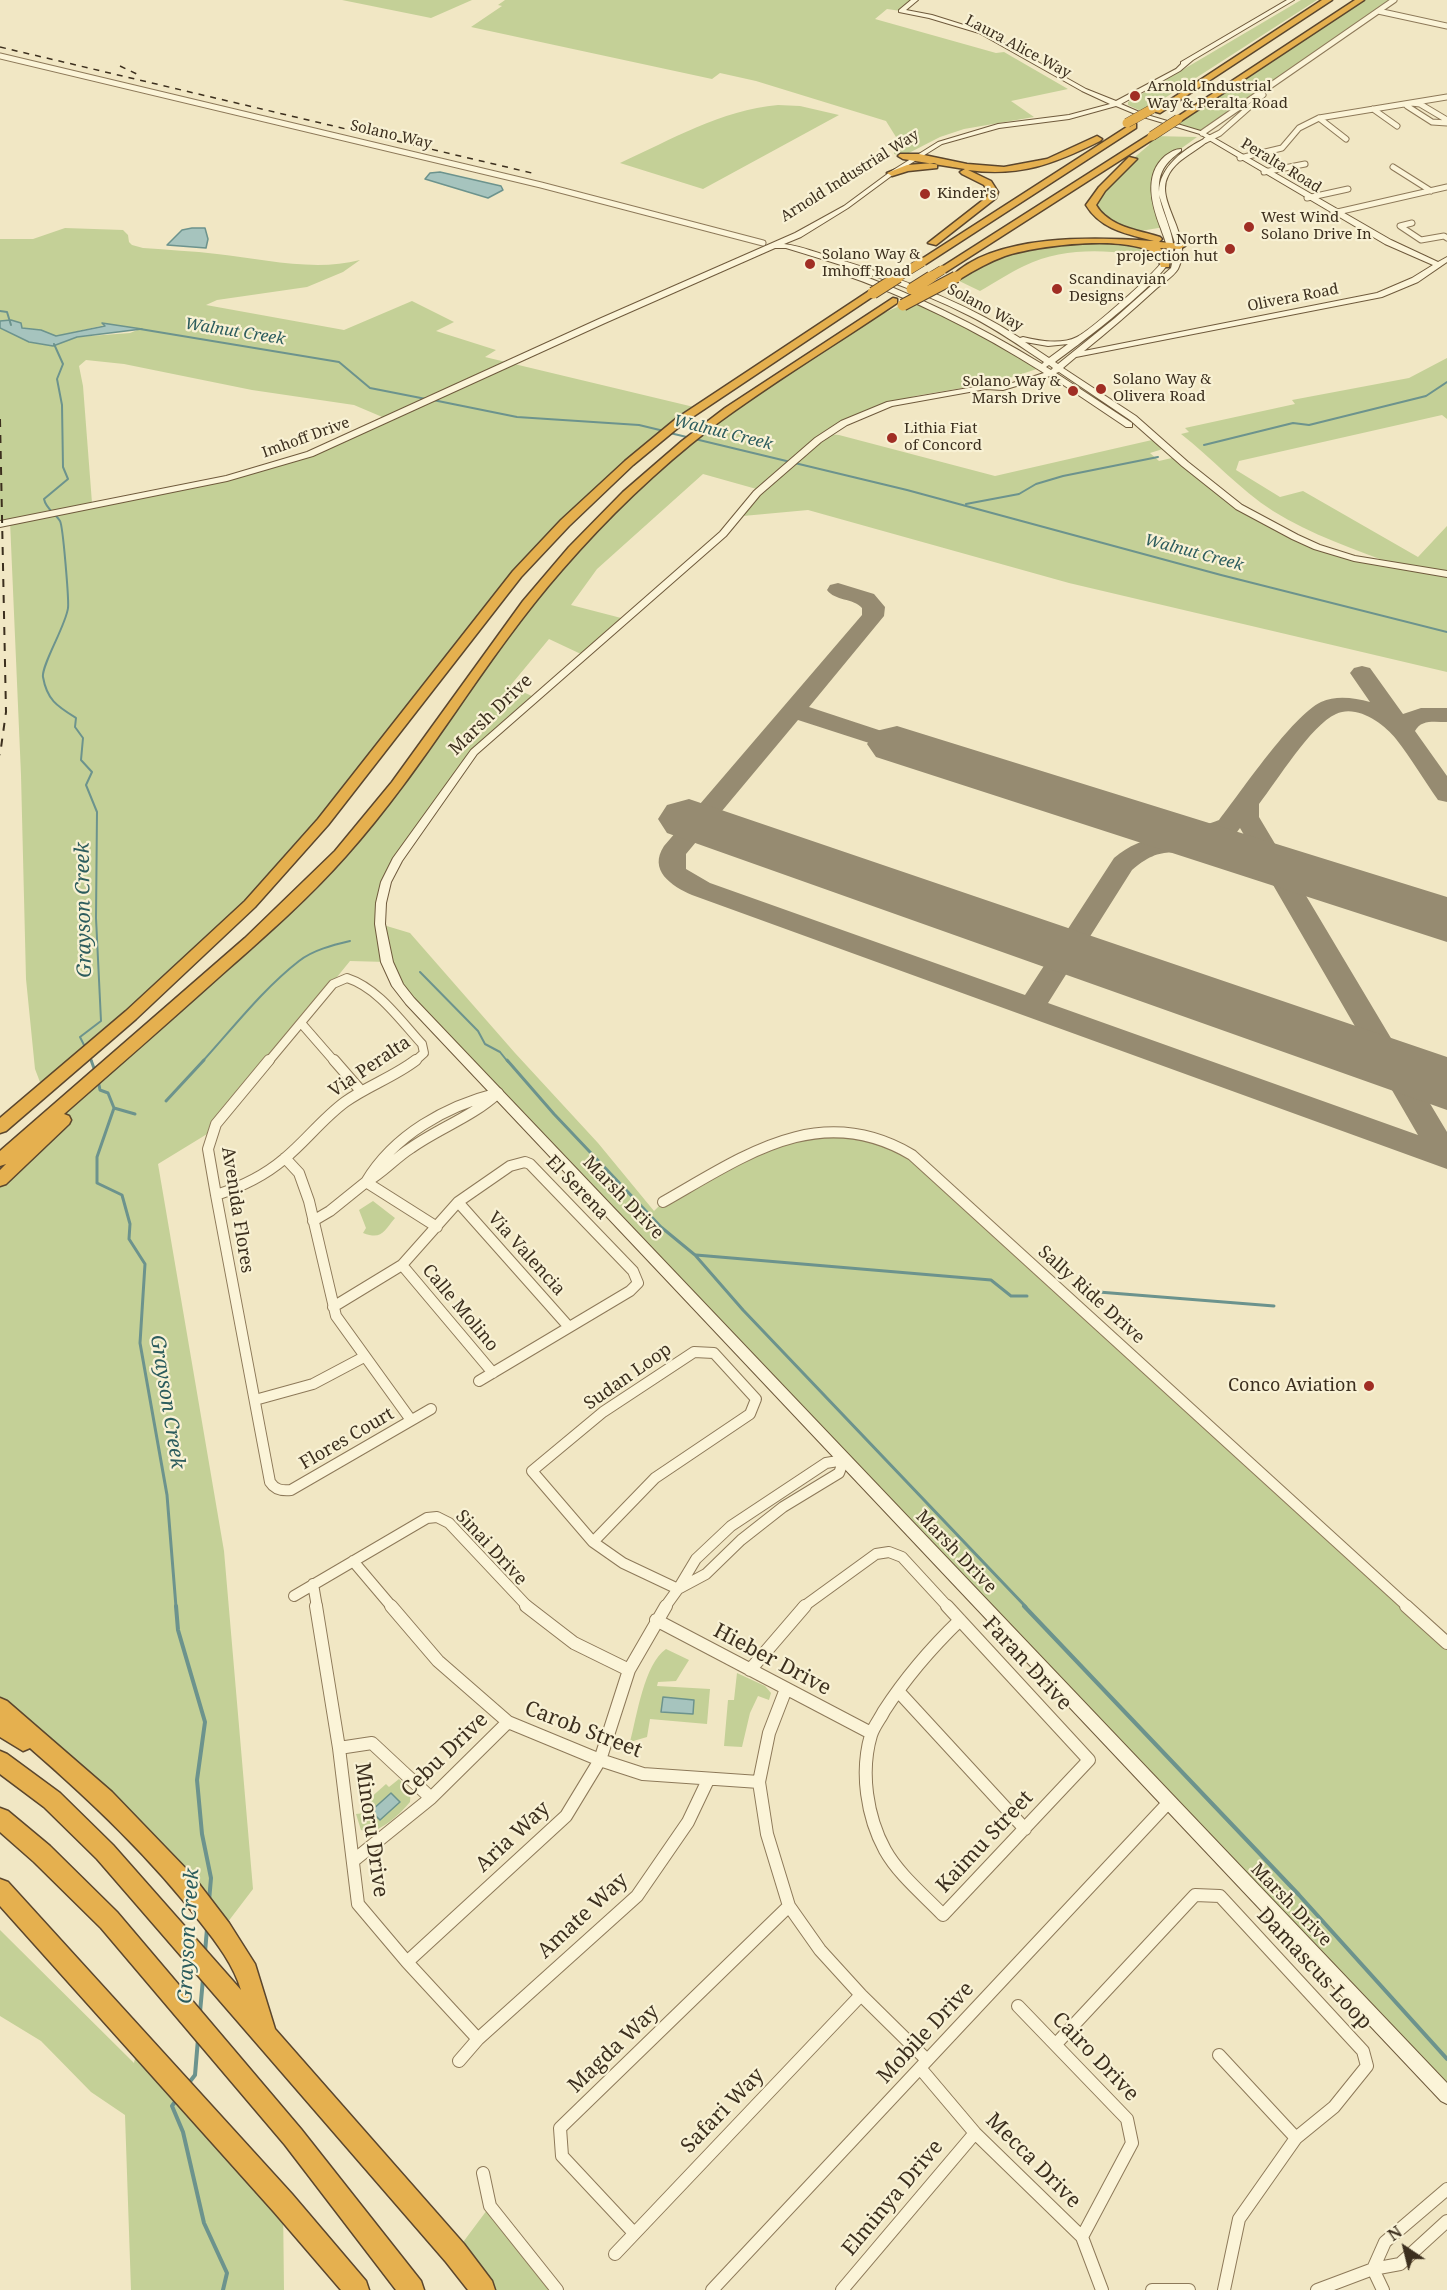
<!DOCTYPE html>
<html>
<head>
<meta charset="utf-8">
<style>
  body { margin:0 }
  #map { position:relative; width:1447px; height:2290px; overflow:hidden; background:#f1e7c4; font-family:"Noto Serif",serif }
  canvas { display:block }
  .north { position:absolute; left:1375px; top:2218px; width:60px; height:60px; -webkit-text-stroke:4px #f8f1d4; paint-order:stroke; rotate:325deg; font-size:16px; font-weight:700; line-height:24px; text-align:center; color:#3c2f1e }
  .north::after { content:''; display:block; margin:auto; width:21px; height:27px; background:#3c2f1e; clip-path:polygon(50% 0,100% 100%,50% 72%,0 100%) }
</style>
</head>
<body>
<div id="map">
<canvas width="1447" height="2290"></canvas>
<div class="north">N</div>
</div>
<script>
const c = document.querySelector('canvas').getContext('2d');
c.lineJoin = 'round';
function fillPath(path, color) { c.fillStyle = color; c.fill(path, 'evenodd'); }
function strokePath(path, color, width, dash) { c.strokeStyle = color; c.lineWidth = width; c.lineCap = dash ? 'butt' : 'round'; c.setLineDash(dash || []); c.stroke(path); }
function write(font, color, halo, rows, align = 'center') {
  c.font = font + ' "Noto Serif",serif'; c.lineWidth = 4.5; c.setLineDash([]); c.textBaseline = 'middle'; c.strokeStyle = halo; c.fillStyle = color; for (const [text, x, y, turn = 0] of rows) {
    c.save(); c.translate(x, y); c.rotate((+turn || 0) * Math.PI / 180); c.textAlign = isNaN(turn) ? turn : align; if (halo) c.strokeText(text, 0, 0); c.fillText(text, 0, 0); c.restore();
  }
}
fillPath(new Path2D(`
  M342,0H472L431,18Z
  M505,0H915L901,11L887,9L875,19L996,53L1004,52L1068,89L1011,101L1034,117L964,129L940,137L903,156L894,154L896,137L886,121L756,81L720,73L712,79L471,27L502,6L498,5Z
  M1301,0H1317L1143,112L1128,105V102Z
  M1359,0H1394L1202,133L1173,124Z
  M778,105L800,106L839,115L703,189L620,163C671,140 721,110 778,105Z
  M1152,136L1197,137C1148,172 1153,170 1164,227L1135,232L1108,223L1092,201L1116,173L1149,145Z
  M65,228L123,230L128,235L129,242L132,245L143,248C168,250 193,251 217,254C264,259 314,272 360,260L343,272L307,287L217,300L206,305L344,330L412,301L454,322L436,331L496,350L485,357L698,408L565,523L250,904L43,1090L35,1069L26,979L21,775L10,521L0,524V328L29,342L53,346L77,337L130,333L140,329L104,324L105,325L56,336L41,330L22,328C16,319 10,322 0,321V239H33ZM86,360L124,364L252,390L354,405L387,419L310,454L199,483L92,503L83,386L79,366Z
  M1066,241L1144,244L1166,259C1119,251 1069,244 1024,266C1009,273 994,283 980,291L953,278L999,255Z
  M915,299L1043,367L997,382L915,396L890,404L828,434L839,435L995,476L1152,440L1166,448L1150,453L1159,461L1176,457L1239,507L1336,554L1395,565C1355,549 1311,535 1273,511C1239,489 1213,459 1181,434L1189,432L1185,428L1295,404L1292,400L1409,378L1447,358V419L1442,415L1239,461L1236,470L1280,497L1303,491L1418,557L1447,526V672L1069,583L808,510L743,516L746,504L760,490L703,474L597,569L571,605L625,619L583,655L549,639L510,686L534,697L474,752L386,882L380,924L410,933L515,1053L598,1143L654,1211L663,1202L778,1140L844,1130L912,1155L1447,1643V2095L410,1001L387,962L350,961L212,1131L158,1164L224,1551L253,1889L221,1931L0,1708V1166L10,1152L135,1042L356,836L558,568L674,453L855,326Z
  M373,1201L395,1218C383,1232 382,1240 363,1233L366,1228L359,1210Z
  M666,1649L689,1660L676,1681L658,1682L657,1686L710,1689L707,1724L650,1719L647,1737L630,1742C637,1716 644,1664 666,1649Z
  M737,1673L765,1686L771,1693L769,1700L758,1696L750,1713L742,1747L724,1746L728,1700H734Z
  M399,1779C405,1786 412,1791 410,1802C400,1814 377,1837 361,1830L356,1814L365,1813L368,1806V1800L386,1784L389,1787Z
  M0,1930L134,2063L138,2045L283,2203L284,2290H131L125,2115L91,2092L41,2041L0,2016Z
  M490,2206L557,2290H483L455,2253Z`), '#c4d097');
const water = new Path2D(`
  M440,172L501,186L503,190L488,198L425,179L430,173Z
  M192,228H205L208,239L206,248L167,245L182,230Z
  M11,320L21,323L22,328L41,330L56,336L105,326L102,323L142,329L77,337L53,346L29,342L0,328V321Z
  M663,1697L694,1700L693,1714L661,1712Z
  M391,1793L400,1802L380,1820L371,1811Z`);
fillPath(water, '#a6c4be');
strokePath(water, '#6c938d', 1.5);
strokePath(new Path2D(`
  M0,311L7,312L11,325
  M140,329L339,362L370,388L426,399
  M54,344L63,364L57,379L62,405L63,467L68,479L44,499C46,509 55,513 60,521C63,526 69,600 68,608C66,625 41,666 43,677C47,700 57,706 76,718L75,727L83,738L81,760L92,772L86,785L97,812L96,918L101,1021L80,1037L86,1049
  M433,400L517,417L639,425L664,431
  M670,433L907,490L1221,575L1447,632
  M1204,445L1293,423L1309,425L1426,396L1447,382
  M966,504L1019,494L1036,484L1063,476L1158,457
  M420,972L478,1031L485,1044L500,1052L508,1062
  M89,1055L92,1062
  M202,1062C233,1028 263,989 299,961C313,950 333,945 350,941`), '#6c938d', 2);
strokePath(new Path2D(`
  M91,1060L95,1071
  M507,1060L554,1114L661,1227L695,1255L743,1310L1026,1607
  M98,1080L100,1090L108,1093L114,1108L97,1157V1183L122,1195L130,1224L129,1239L145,1264L140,1343L167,1495L176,1607
  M166,1101L204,1060
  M114,1108L135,1114
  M696,1255L991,1280L1011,1296H1027
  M1086,1291L1274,1306`), '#6c938d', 3);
strokePath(new Path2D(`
  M176,1606L178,1630L205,1722L197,1780L202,1834L211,1878L209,1901
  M1024,1606L1299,1895L1447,2059
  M205,1952L207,1929
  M200,2012L203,1979
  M188,2084L195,2075L198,2039
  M177,2099L172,2106L183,2132L204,2223L227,2273L223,2290`), '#6c938d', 4);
fillPath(new Path2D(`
  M838,583L874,594L885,607L884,616L809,707L906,739L909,744L906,749L897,752L798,720L686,854V869L710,883L1025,995L1114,858C1128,846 1144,839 1163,836L1161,833L1165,827C1186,822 1196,830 1219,820C1241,792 1292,716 1321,702C1337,695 1354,698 1370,702L1350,673L1354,668L1362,666L1370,668L1403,714L1421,708H1447V722C1435,722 1421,719 1415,731L1447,776V802L1438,800C1424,780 1411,758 1396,739C1384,724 1357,704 1336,714C1311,725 1277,781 1259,804V817L1447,1132V1169L692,895C671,886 648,870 664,846L862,615V608C853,598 835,601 827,590L830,585ZM1240,828L1418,1135L1048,1003L1132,870C1164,842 1174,858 1206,850L1209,843L1237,832Z`), '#968b71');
fillPath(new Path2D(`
  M897,726L1447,897V942L876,757L867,744L876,731Z
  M689,799L1447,1057V1110L667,833L658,819L667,805Z`), '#968b71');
const streetFar3 = new Path2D(`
  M1378,11L1447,26
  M0,56L541,185L763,243
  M1373,109L1397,126
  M1319,118L1346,139
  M1447,120L1420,104L1411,103L1407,106L1432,122L1447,123
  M1202,133L1394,0
  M1206,140L1220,133L1263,95
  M1240,158L1282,148L1299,128L1319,118L1447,97
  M1393,167L1431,191
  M1264,172L1305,164
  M1307,198L1348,189
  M1333,213L1447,187
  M1412,223L1400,226L1421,240L1444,236L1447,238`);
const streetFar2 = new Path2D(`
  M301,1023L335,1062
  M268,1062L333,984L347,978C378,988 400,1020 422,1044L424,1053L414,1062`);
const streetFar1 = new Path2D(`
  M334,1060L361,1091
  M498,1093C472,1117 439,1128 411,1148C395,1158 383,1173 366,1182C394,1135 446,1106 498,1093Z
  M285,1158L299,1173L309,1201L336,1316L411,1420
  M216,1195L270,1482C275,1490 282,1491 291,1490L431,1409
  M216,1195L208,1149L216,1124L269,1060
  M216,1195C241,1187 264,1176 284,1159C306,1141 322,1119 345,1102C367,1086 394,1077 416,1060
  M458,1202L569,1327
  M663,1202C744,1156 820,1100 912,1155L1408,1607
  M313,1221L330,1211L366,1182L437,1227
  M402,1265L493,1373
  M333,1307L402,1265L458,1202L510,1166L525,1162L530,1164L633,1271L638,1283L630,1291L479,1381
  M694,1352L714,1353L756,1399L750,1414L655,1478L593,1542L532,1471L603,1412Z
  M255,1400L313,1384L364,1357
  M844,1460L839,1473L783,1507L741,1540L706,1574L678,1589L696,1559L731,1526L826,1463Z
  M593,1542L623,1563L678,1589L665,1607
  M353,1561L392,1607
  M313,1584L317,1607
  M294,1596L427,1518L437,1517L449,1523L528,1607
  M803,1607L876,1554L889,1552L902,1557L948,1607`);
const street = new Path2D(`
  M316,1606L339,1748L358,1904L407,1962L478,2039
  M391,1606L438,1661L508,1722L600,1760L643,1774L759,1782
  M526,1606L574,1643L629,1670
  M947,1606L1089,1760L943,1915C924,1895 899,1875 885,1850C867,1817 860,1772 871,1735C874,1726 880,1719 884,1711C906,1677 931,1648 960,1620
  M1406,1606L1447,1643
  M656,1620L871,1733
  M750,1670L805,1606
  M786,1689L769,1733L759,1782L767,1834L789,1906L820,1950L861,1995L927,2060
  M898,1691L1025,1829
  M339,1748L372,1743L431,1798
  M353,1861L431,1798L508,1722
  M407,1962L566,1816L600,1760L629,1670L666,1606
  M1018,2006L1127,2119L1132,2143L1082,2237
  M1056,2044L1195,1895L1220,1896L1363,2051L1367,2066L1334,2107L1296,2138L1239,2219L1224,2290
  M1219,2055L1296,2138
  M459,2061L478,2039L637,1896L688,1822L708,1780
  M920,2068L975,2133L1082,2237L1102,2290
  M483,2173L490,2206L557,2290
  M1447,2189L1385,2242L1373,2269L1400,2264L1447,2221
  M633,2232L562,2156L560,2128L789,1906
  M615,2254L861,1995
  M712,2290L1169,1802
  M842,2290L975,2133
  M1152,2290H1189
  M1317,2290L1373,2269L1383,2290`);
const secondary = new Path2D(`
  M911,0H918L906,10L932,15L983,31L1086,89L1116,101L1176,69L1181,64V62L1287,0H1294L1193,60L1180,71L1121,104L1144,114L1204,132L1391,240L1438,262L1447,257V262L1418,282L1382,297L1076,357L1063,368L1136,416L1188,462L1242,505L1298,535L1320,545L1355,556L1447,571V577L1354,561L1314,549L1292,539L1236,509L1182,466L1130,420L1059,372L1056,373L1132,423V427H1126L1050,376L1003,390L986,389L892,406L847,425L821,442L760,495L726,536L477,754L402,861L391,882L386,903L385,924L393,962L403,984L414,998L1447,2083V2104L1441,2101L406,1004L392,986L381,962L375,924L376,903L381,882L393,858L471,750L720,532L754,491L815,438L841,421L887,402L986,385L1003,386L1044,373C978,331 910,297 836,272V268H842C912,293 978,325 1042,364L1044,362C1020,346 996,329 970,316C911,286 849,267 786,248H775L605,323L313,456L227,481L0,527V521L226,476L307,452L599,319L795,233L844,206L890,172L938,142L998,124L1069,115L1110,104L1082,91L979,33L929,18L899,12V10ZM1116,106L1140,116L1200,134L1206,138C1185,148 1159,167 1159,192C1158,172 1165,163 1181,151V149C1175,149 1171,152 1165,156C1143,175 1152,206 1161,229C1164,238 1169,247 1166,256C1161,269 1091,330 1077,337C1061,345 1040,341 1023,337L1020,338C965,302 900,278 837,259C820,254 802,246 784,244L801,237L848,208L894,174L942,144L999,128L1069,119ZM1209,140L1385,244L1433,265L1412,278L1377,293L1084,351C1109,331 1133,310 1157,288C1163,283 1174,276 1178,269C1195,236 1154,202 1168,176C1176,159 1196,152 1209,140ZM1159,195L1176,246L1171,268L1115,318L1058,364L1055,362C1078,345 1169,278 1173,253C1176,238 1162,212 1159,195ZM1025,342L1048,346L1068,344L1049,358ZM1049,365L1053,368L1051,370L1046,367Z`);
const highway = new Path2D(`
  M1322,0H1332L1160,113L1153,111Z
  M1355,0H1364L1181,121L1174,119Z
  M1133,123L1136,124V128L926,264L917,262Z
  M1152,133L1157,136L1155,138L946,272L937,270Z
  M1097,136L1102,139L1100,141C1054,164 1020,177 968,170L991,181L998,192L996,198L936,245L928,243L987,197L988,192L984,185L962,174L960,172L965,169L903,159L898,156L900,154H919L967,164L1004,167L1047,159Z
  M1129,157L1137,159L1105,191L1096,205C1109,227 1138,230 1160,237L1162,239L1159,242L1183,244L1185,246L1180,249L1160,248L1170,258L1169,267H1161L1157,255C1128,234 1039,245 1005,256C989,262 974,270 960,279L951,277C995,233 1096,237 1154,241C1128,234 1101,230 1086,205L1099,187Z
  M934,163L937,164V168L908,171L892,176L887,173L907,165Z
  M869,291L878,293L685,422L633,465L569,526L521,577L328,825L255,907L136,1019L6,1131L0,1133V1118L126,1011L245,901L318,819L513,571L561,520L625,461L677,418Z
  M893,298L897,299V303C835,345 771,383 711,428C657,470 607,518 562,570C483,660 426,767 346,856C307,900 262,939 218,978C167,1024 115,1069 64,1114L69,1116L71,1120L69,1124L6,1184L0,1186V1170L6,1164L0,1166V1151L245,938L335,851L392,782L523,601L569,547L623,492L682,441L725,408Z
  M0,1698L7,1701L112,1792L193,1876L229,1923L255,1964L275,2029L464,2244L492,2281L495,2290H468L446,2262L97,1859L44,1807L0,1774V1751L7,1754L60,1793L113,1845L241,1990C234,1966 217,1943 201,1923C151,1858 92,1802 30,1748L23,1751L0,1737Z
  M0,1808L8,1811L50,1846L117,1912L301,2129L421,2281L424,2290H396L285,2145L101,1928L34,1862L0,1832Z
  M0,1879L8,1882L292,2194L366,2281L369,2290H341L274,2212L0,1906Z`);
strokePath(streetFar3, '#8d7959', 7);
strokePath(streetFar2, '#8d7959', 10);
strokePath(streetFar1, '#8d7959', 12);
strokePath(street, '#8d7959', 14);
strokePath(secondary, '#6f5a3c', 2);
strokePath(highway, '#5b462d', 3);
strokePath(streetFar3, '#fbf4d8', 5);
strokePath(streetFar2, '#fbf4d8', 8);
strokePath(streetFar1, '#fbf4d8', 10);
strokePath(street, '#fbf4d8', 12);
fillPath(secondary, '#fbf4d8');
fillPath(highway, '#e5b04f');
strokePath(new Path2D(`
  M0,47L536,174
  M120,66L141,76`), '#3c2f1e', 1.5, [6, 6]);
strokePath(new Path2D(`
  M0,419L6,712L0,755`), '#3c2f1e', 2, [8, 8]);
const highwayBridgeFar1 = new Path2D(`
  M1127,123L1152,109
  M1152,136L1178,119
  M896,278L922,262
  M929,278L942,270
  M953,278L956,277`);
const highwayBridge = new Path2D(`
  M912,289L931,277
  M873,293L898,277
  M903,305L956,277`);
strokePath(highwayBridgeFar1, '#5b462d', 10, []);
strokePath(highwayBridge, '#5b462d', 13, []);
strokePath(highwayBridgeFar1, '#e5b04f', 9);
strokePath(highwayBridge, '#e5b04f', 11);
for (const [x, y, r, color] of [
  [1135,96,6,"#a02e24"],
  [925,194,6,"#a02e24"],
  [1249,227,6,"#a02e24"],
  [1230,249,6,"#a02e24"],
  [810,264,6,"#a02e24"],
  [1057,289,6,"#a02e24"],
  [1101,389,6,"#a02e24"],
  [1073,391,6,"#a02e24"],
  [892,438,6,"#a02e24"],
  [1369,1386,6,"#a02e24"]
]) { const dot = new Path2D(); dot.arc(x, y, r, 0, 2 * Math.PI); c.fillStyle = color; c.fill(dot); strokePath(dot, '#f8f1d4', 2); }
write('15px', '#3c2f1e', '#f8f1d4', [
  ["Laura Alice Way",1018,47,28],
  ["Solano Way",391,135,13],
  ["Peralta Road",1281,166,31],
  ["Arnold Industrial Way",850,176,-32],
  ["Olivera Road",1293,298,-11],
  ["Solano Way",985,308,28],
  ["Imhoff Drive",306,438,-20]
]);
write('15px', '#3c2f1e', '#f8f1d4', [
  ["Arnold Industrial",1147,87],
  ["Way & Peralta Road",1147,104],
  ["Kinder's",937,194],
  ["West Wind",1261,218],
  ["Solano Drive In",1261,235],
  ["North",1218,240,"right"],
  ["projection hut",1218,257,"right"],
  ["Solano Way &",822,255],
  ["Imhoff Road",822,272],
  ["Scandinavian",1069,280],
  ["Designs",1069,297],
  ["Solano Way &",1113,380],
  ["Olivera Road",1113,397],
  ["Solano Way &",1061,382,"right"],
  ["Marsh Drive",1061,399,"right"],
  ["Lithia Fiat",904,429],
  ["of Concord",904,446]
], 'left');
write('italic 16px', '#2c5c5d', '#f8f1d4', [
  ["Walnut Creek",235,332,9],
  ["Walnut Creek",723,433,14],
  ["Walnut Creek",1194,553,15]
]);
write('18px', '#3c2f1e', '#f8f1d4', [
  ["Marsh Drive",491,715,-44],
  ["Via Peralta",370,1067,-34],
  ["El Serena",577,1188,46],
  ["Marsh Drive",623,1198,46],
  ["Avenida Flores",237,1210,81],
  ["Via Valencia",526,1254,48],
  ["Sally Ride Drive",1091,1295,42],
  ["Calle Molino",460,1308,50],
  ["Sudan Loop",628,1377,-35],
  ["Flores Court",347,1439,-30],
  ["Sinai Drive",491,1548,47],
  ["Marsh Drive",956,1552,46],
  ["Marsh Drive",1291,1905,46]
]);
write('18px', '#3c2f1e', '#f8f1d4', [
  ["Conco Aviation",1357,1386]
], 'right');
write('italic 20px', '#2c5c5d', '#f8f1d4', [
  ["Grayson Creek",84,910,-91],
  ["Grayson Creek",167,1402,81],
  ["Grayson Creek",189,1936,-87]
]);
write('21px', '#3c2f1e', '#f8f1d4', [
  ["Hieber Drive",772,1660,28],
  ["Faran Drive",1027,1664,47],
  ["Carob Street",583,1730,21],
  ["Cebu Drive",445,1755,-44],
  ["Minoru Drive",371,1830,82],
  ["Aria Way",513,1837,-43],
  ["Kaimu Street",985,1842,-47],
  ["Amate Way",583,1916,-43],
  ["Damascus Loop",1314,1969,47],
  ["Mobile Drive",926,2033,-47],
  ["Magda Way",614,2049,-44],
  ["Cairo Drive",1095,2057,46],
  ["Safari Way",723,2111,-46],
  ["Mecca Drive",1033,2161,45],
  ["Elminya Drive",893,2198,-50]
]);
</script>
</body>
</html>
